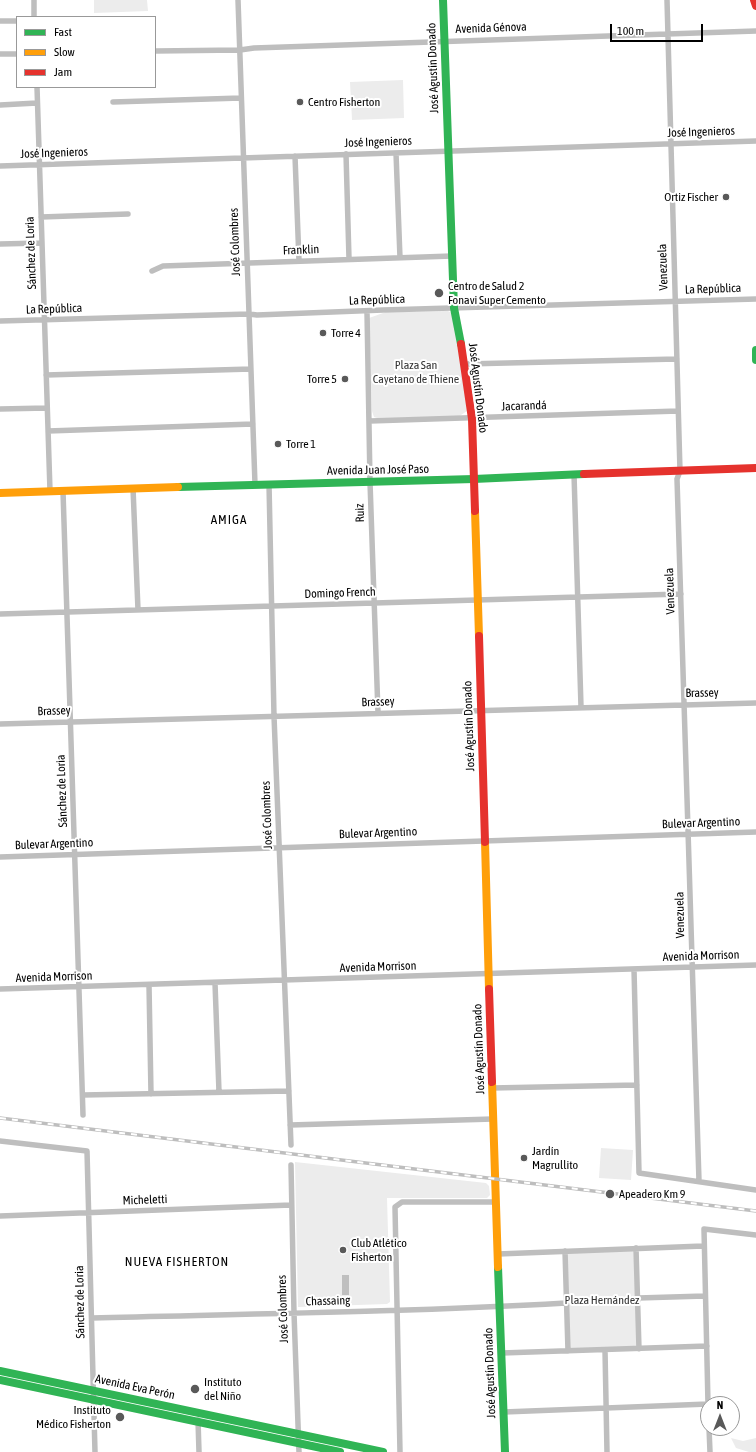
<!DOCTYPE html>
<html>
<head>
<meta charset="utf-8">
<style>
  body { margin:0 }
  #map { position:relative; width:756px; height:1452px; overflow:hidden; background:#fff; font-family:"Asap Condensed",sans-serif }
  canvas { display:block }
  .legend { position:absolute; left:16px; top:16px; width:140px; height:72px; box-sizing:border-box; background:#fff; border:1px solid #999; margin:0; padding:5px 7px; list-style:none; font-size:12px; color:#000 }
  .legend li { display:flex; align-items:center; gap:8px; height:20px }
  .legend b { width:20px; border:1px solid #999 }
  .north { position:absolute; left:700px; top:1396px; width:40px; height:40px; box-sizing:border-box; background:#fff; border:1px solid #999; border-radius:50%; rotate:0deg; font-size:11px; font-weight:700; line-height:16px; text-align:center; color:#000 }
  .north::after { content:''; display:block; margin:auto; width:14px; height:18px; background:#595959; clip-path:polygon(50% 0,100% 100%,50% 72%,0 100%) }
  .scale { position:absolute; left:610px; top:24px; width:93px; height:18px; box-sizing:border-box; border:2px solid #000; border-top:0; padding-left:5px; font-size:12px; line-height:14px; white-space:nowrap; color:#000; -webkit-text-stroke:3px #fff; paint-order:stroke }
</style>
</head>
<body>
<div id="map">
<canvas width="756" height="1452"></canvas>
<ul class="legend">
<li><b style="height:5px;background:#30b455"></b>Fast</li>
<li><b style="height:5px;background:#ff9f0a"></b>Slow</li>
<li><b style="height:5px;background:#e5322d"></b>Jam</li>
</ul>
<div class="north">N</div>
<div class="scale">100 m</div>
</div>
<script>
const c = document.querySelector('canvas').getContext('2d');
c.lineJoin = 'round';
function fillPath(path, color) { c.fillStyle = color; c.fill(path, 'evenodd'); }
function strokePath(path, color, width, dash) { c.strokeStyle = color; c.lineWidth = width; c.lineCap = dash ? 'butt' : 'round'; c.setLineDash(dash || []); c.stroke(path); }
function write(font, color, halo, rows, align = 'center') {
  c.font = font + ' "Asap Condensed",sans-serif'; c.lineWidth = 4; c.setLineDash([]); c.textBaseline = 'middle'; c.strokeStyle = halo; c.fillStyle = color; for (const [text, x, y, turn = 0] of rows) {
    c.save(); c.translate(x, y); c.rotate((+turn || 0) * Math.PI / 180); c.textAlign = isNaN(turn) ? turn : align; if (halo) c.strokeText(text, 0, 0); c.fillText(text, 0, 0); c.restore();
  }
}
fillPath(new Path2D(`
  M94,0H147L148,11L94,13Z
  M403,80L404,118L352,120L350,82Z
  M448,311L452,313L461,364L467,411L458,417L380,419L374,417L372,411L369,318L386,312Z
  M601,1148L633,1150L631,1180L599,1178Z
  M295,1162L486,1183L489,1186L490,1195L487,1198H387L390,1302L387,1304L298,1307Z
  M636,1248L639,1349L568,1351L565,1251Z
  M731,1438L743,1441L756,1438V1452H749L736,1448Z`), '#ececec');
fillPath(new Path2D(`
  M342,1275H349V1295H342Z`), '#bfbfbf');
strokePath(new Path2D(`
  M34,0V17
  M238,0L255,484
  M667,0L680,471L677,479L699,1181
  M0,21H17
  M155,51L240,50L254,48L756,31
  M0,54H17
  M37,87L50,491
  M113,102L241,98
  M0,105L37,103
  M396,153L400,258
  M346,154L349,259
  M295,156L299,261
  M0,166L756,141
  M41,217L128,214
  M0,244L42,243
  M152,271L163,266L452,256
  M367,312L370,482L378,713
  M0,321L249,314L257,315L383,310L756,299
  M465,364L677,359
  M46,375L251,369
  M0,409L47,408
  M370,421L678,411
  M48,431L253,424
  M574,474L581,707
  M269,484L274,716L291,1145
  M133,488L138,610
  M63,491L83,1115
  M0,614L681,594
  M0,724L756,703
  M0,857L756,832
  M634,969L639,1173L756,1190
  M215,983L219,1092
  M149,985L151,1094
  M0,989L756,965
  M492,1088L637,1085
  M83,1095L289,1091
  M290,1125L493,1119
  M0,1141L87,1151L95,1452
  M291,1165L294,1313L299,1452
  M0,1216L291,1205
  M636,1248L639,1349
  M565,1251L568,1351
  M498,1254L703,1246
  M638,1298L705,1296
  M92,1318C250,1314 408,1312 566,1303
  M605,1350L607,1452
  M502,1353L707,1346
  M708,1404L704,1229L756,1235
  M504,1412L708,1404
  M198,1420L199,1452
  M709,1428L710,1452
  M400,1452L395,1207L402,1202H496`), '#bebebe', 5.5);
strokePath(new Path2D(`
  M443,0L454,308L461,344
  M756,350V360
  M178,487L474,479L584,474
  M498,1267L505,1452
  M0,1371L383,1452
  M0,1380L340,1452`), '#30b455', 8);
strokePath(new Path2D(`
  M0,493L178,487
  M475,511L479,636
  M485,842L489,989
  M492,1082L498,1267`), '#ff9f0a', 8);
strokePath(new Path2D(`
  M754,0L756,6
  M461,344L472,419L475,511
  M584,474L756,468
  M479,636L485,842
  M489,989L492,1082`), '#e5322d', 8);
const rail = new Path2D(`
  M0,1118L756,1211`);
strokePath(rail, '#bebebe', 3.5);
strokePath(rail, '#fff', 2, [6]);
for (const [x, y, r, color] of [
  [300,102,4,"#595959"],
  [726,197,4,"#595959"],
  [439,293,5,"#595959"],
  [323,333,4,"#595959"],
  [345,379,4,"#595959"],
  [278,444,4,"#595959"],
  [524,1158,4,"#595959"],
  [610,1194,5,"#595959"],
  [343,1250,4,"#595959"],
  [195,1389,5,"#595959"],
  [120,1417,5,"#595959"]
]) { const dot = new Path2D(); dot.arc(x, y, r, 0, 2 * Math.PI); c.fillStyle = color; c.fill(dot); strokePath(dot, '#fff', 1.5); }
write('12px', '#000', '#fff', [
  ["Avenida Génova",491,28,-2],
  ["José Agustín Donado",433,68,-92],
  ["José Ingenieros",701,132,-2],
  ["José Ingenieros",378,142,-2],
  ["José Ingenieros",54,153,-2],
  ["José Colombres",235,242,-92],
  ["Franklin",301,250,-2],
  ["Sánchez de Loria",31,253,-92],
  ["Venezuela",663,267,-92],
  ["La República",713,289,-2],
  ["La República",377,300,-2],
  ["La República",54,309,-2],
  ["José Agustín Donado",478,388,83],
  ["Jacarandá",524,406,-2],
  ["Avenida Juan José Paso",378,470,-1],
  ["Ruiz",360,513,-92],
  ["Venezuela",670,591,-92],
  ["Domingo French",340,593,-2],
  ["Brassey",702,693,-1],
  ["Brassey",378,702,-2],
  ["Brassey",54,711,-2],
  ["José Agustín Donado",469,726,-92],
  ["Sánchez de Loria",62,791,-92],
  ["José Colombres",267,815,-92],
  ["Bulevar Argentino",701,823,-2],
  ["Bulevar Argentino",378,833,-2],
  ["Bulevar Argentino",54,844,-2],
  ["Venezuela",680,915,-91],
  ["Avenida Morrison",701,956,-2],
  ["Avenida Morrison",378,967,-2],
  ["Avenida Morrison",54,977,-2],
  ["José Agustín Donado",479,1049,-92],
  ["Micheletti",145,1200,-2],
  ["Chassaing",328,1301,-2],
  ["Sánchez de Loria",80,1302,-91],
  ["José Colombres",283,1309,-92],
  ["José Agustín Donado",490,1373,-92],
  ["Avenida Eva Perón",135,1387,12]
]);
write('12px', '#000', '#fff', [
  ["Centro Fisherton",308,102],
  ["Ortiz Fischer",718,197,"right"],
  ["Centro de Salud 2",448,286],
  ["Fonavi Super Cemento",448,300],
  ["Torre 4",331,333],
  ["Torre 5",337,379,"right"],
  ["Torre 1",286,444],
  ["Jardín",532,1151],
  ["Magrullito",532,1165],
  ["Apeadero Km 9",619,1194],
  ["Club Atlético",351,1243],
  ["Fisherton",351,1257],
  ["Instituto",204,1382],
  ["del Niño",204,1396],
  ["Instituto",111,1410,"right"],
  ["Médico Fisherton",111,1424,"right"]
], 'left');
write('12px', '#333', '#fff', [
  ["Plaza San",416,365],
  ["Cayetano de Thiene",416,379],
  ["Plaza Hernández",602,1300]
]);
c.letterSpacing = '1px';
write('13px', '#000', '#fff', [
  ["AMIGA",229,520],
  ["NUEVA FISHERTON",177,1262]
]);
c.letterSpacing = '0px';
</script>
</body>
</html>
